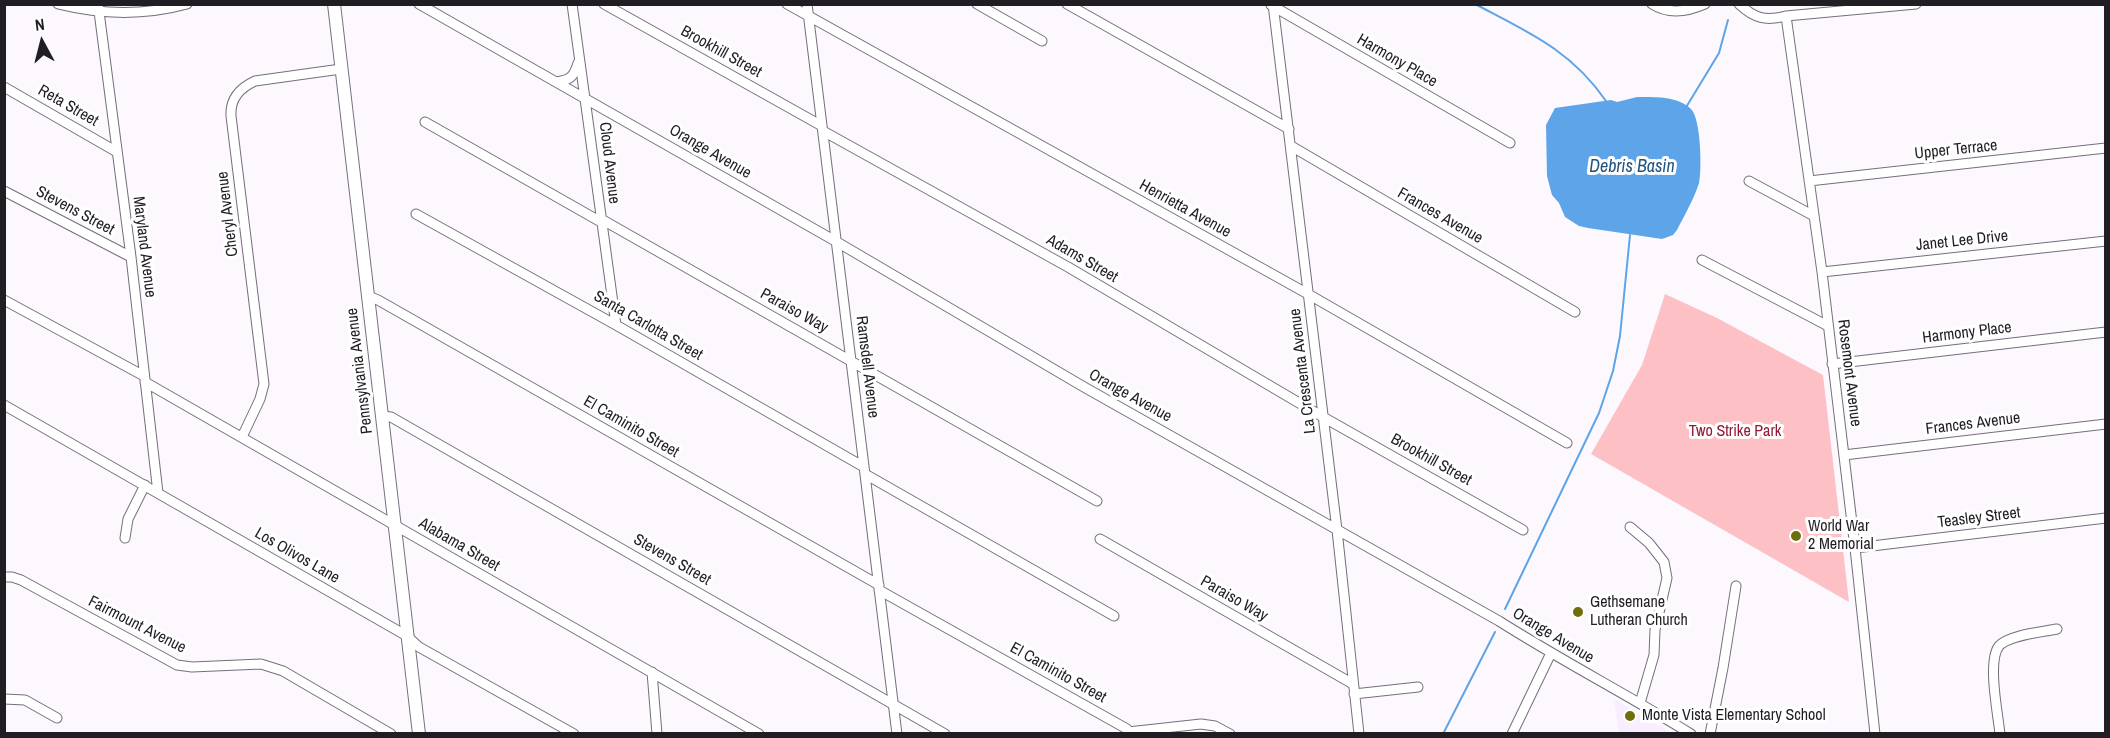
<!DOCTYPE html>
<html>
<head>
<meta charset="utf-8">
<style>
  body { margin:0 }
  #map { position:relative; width:2110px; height:738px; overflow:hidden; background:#fcf8fe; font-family:"Archivo Narrow",sans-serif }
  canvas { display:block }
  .frame { position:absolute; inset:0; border:6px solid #211e23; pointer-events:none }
  .north { position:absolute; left:12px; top:12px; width:60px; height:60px; -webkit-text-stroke:4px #fff; paint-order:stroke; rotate:353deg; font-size:16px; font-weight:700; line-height:24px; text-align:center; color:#211e23 }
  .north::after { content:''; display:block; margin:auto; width:21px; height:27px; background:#211e23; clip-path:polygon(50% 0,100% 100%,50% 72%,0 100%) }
</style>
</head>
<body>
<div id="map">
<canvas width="2110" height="738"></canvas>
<div class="frame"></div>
<div class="north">N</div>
</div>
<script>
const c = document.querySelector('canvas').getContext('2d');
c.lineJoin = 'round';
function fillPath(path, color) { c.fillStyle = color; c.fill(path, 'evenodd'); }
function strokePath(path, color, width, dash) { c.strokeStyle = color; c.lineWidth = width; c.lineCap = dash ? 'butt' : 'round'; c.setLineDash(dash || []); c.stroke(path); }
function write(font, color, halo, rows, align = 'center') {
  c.font = font + ' "Archivo Narrow",sans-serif'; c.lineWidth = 6; c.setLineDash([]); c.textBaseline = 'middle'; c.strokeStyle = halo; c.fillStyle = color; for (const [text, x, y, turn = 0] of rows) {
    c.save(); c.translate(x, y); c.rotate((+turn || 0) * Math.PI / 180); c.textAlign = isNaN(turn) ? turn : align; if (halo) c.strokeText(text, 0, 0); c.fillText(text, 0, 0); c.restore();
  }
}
fillPath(new Path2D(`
  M1614,699L1671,733H1619Z`), '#f8eeff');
fillPath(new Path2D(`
  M1665,294L1717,318L1823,375L1849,602L1591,454L1642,365Z`), '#fdc1c5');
fillPath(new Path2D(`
  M1637,97C1655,97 1678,96 1691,109C1701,118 1702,171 1699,183C1694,199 1684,216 1677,230L1673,235L1662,239L1588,228L1579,226L1565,217L1559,203L1552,195L1547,176L1546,125L1555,108L1611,100L1617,102Z`), '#5da4e8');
strokePath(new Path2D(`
  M1475,4C1528,32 1571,50 1606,101
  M1685,109L1719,53L1728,20
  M1505,609L1599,413L1613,371L1620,336L1630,235
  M1443,734L1495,632`), '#5da4e8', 2);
const minor = new Path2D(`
  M58,4C102,15 143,16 187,4
  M98,4L131,257L158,493
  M419,4L837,242L1084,387L1499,621C1562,661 1628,695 1691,734
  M572,4L616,325
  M604,4L822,126
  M787,4L1308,294L1567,443
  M807,4L897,734
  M977,4L1042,41
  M1067,4L1289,129
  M1273,4L1337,530L1359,734
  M1652,4C1669,15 1687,12 1705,4
  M1739,4C1755,19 1766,21 1786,16L1916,4
  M1271,5L1510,143
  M1786,16L1822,272L1855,548L1875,734
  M556,82C570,80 574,77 578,63
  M4,87L117,152
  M425,122L601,222
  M823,131L1068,267L1323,417L1523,530
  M1291,146L1575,312
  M1749,181L1814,216
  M1809,181L2106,148
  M4,191L131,257
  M416,214L616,325L864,467
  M601,219L1097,501
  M1702,260L1828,326
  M1822,272L2106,241
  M368,296L378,300L879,585
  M4,300L144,376
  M1832,364L2106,332
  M145,382L759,734
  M4,405L407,636L419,647L574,734
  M382,416L391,417L945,734
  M242,437L260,399L264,384L231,116C230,98 240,88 255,81L341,69
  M1844,455L2106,424
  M865,474L1114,616
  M1630,527L1649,543L1664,562L1667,578L1655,630L1654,655L1640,703
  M125,538L128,519L145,485
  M1100,539L1353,684
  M1855,548L2106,518
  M4,577H12L21,580L177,665L192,667L261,664L283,671L391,734
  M879,590L1127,729
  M652,672L657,734
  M1354,694L1418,687
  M4,699L25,700L57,718
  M1128,732L1201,724L1215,726L1230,734
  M1512,734L1551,653
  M1710,734L1723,668L1736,586
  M2000,734C1998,714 1987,661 1999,646C2008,635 2043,632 2057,629`);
const major = new Path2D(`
  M334,4L419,734`);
strokePath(minor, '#766f7b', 11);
strokePath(major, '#766f7b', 14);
strokePath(minor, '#fff', 9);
strokePath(major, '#fff', 12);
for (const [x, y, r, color] of [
  [1796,536,6,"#6f6d0d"],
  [1578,612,6,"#6f6d0d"],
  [1630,716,6,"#6f6d0d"]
]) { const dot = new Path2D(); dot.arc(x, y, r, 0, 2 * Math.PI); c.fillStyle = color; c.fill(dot); strokePath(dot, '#fff', 2); }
write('16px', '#211e23', '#fff', [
  ["Brookhill Street",721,52,29],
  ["Harmony Place",1397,61,30],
  ["Reta Street",68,106,30],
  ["Upper Terrace",1956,150,-6],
  ["Orange Avenue",710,152,30],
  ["Cloud Avenue",609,163,83],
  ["Henrietta Avenue",1185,209,29],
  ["Stevens Street",75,211,28],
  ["Cheryl Avenue",228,214,-97],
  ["Frances Avenue",1440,216,30],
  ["Janet Lee Drive",1962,241,-6],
  ["Maryland Avenue",144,247,83],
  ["Adams Street",1082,259,30],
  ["Paraiso Way",794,311,29],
  ["Santa Carlotta Street",648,326,30],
  ["Harmony Place",1967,333,-7],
  ["Ramsdell Avenue",867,367,83],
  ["Pennsylvania Avenue",360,371,-97],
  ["La Crescenta Avenue",1303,371,-97],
  ["Rosemont Avenue",1849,373,83],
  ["Orange Avenue",1130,396,29],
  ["Frances Avenue",1973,424,-7],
  ["El Caminito Street",631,427,30],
  ["Brookhill Street",1431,460,29],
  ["Teasley Street",1979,518,-7],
  ["Alabama Street",459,545,30],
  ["Los Olivos Lane",297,556,30],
  ["Stevens Street",672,560,30],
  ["Paraiso Way",1234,599,30],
  ["Fairmount Avenue",137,625,27],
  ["Orange Avenue",1553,636,31],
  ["El Caminito Street",1058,673,29]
]);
write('16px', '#921a35', '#fff', [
  ["Two Strike Park",1735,432]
]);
write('16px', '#211e23', '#fff', [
  ["World War",1808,527],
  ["2 Memorial",1808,545],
  ["Gethsemane",1590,603],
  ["Lutheran Church",1590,621],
  ["Monte Vista Elementary School",1642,716]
], 'left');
write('italic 18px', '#215380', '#fff', [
  ["Debris Basin",1632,167]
]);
</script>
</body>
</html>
